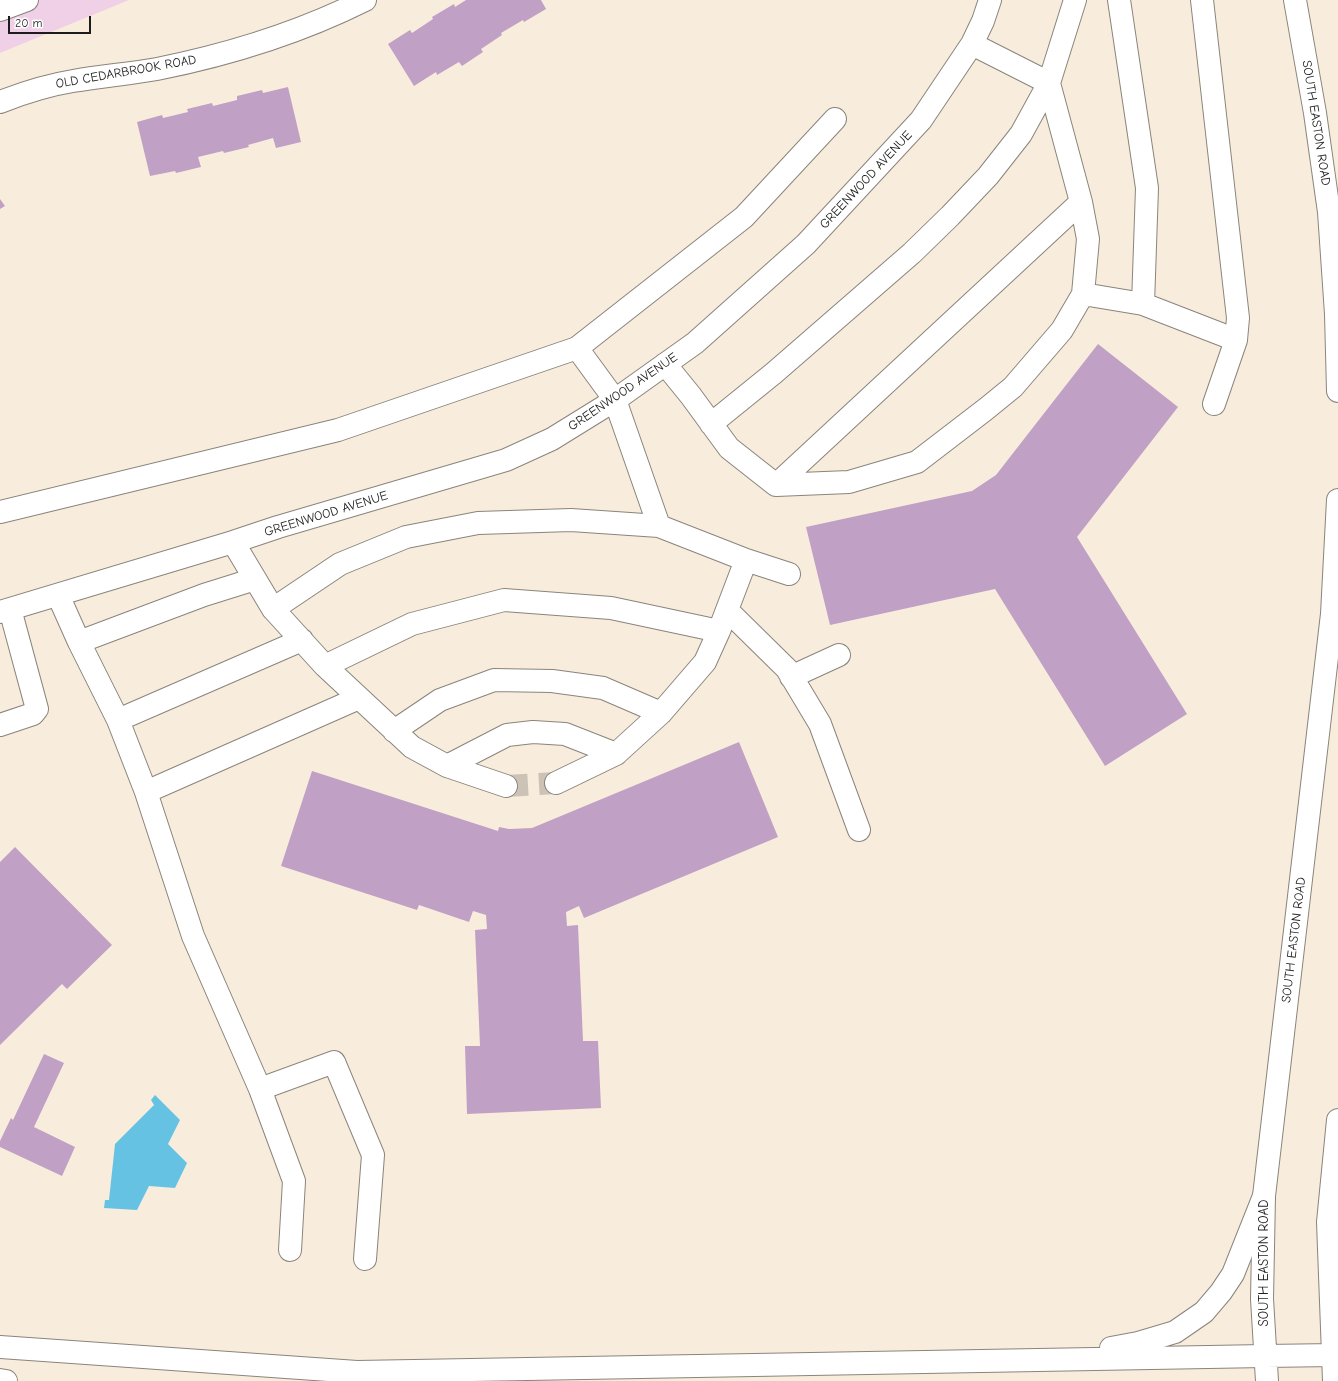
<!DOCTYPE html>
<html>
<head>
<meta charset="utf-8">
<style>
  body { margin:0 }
  #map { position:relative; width:1338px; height:1381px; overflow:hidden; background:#f8eddc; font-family:"Comic Neue",sans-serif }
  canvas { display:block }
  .scale { position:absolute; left:8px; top:16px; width:83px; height:18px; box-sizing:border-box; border:2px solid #1c1c1c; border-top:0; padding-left:5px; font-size:12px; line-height:14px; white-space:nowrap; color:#1c1c1c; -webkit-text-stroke:3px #fff; paint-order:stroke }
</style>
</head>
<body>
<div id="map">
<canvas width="1338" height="1381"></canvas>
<div class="scale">20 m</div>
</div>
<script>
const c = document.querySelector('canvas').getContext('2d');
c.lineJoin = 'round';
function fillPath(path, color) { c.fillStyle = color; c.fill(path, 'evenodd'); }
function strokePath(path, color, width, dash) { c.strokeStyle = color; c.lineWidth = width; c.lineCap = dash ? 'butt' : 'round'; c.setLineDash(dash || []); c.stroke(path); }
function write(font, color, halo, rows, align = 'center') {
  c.font = font + ' "Comic Neue",sans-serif'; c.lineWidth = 4; c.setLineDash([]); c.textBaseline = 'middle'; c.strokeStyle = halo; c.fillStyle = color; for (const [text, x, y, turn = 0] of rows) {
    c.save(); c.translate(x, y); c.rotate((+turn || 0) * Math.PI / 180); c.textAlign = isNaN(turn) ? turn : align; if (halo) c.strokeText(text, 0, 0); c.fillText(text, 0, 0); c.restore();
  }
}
fillPath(new Path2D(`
  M0,0H129L0,53Z`), '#efd0e6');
fillPath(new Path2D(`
  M155,1095L180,1120L168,1144L187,1163L175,1188L149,1186L137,1210L104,1208L105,1200H109L115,1144L154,1105L151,1100Z`), '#65c2e3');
fillPath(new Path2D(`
  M466,0H541L546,9L524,22L523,20L501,33L502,35L481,49L483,52L462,66L459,62L437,75L436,72L414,86L388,44L410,30L412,33L433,19L432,17L454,4L455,7Z
  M288,87L301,142L276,148L273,138L248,145L249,147L224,153L223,151L198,157L201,167L176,173L175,171L150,176L137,122L162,115L163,118L188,112L187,109L212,103L213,106L237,100V96L262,90L263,93Z
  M0,199L5,206L0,209Z
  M1098,344L1178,407L1077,537L1187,714L1105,766L995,589L830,625L806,527L972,491L996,475Z
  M739,742L778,837L584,918L579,906L566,912L567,926L578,925L583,1041H598L601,1108L467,1114L465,1046H480L475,930L487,929L486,915L473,911L469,922L419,905L417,910L281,866L312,771L498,831L499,827L509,829L532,828Z
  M15,847L112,945L67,989L62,984L0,1045V862Z
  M44,1054L64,1063L34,1127L75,1147L62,1176L0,1147V1141L11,1118L13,1120Z`), '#c0a0c5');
strokePath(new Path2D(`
  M506,786L556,783`), '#ccc3b6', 22, [22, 11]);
const minor = new Path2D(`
  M1119,0L1147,188L1143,304L1236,340
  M1202,0L1238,318L1236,340L1214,404
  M0,10L27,0
  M972,44L1049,83L1075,0
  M0,102C23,93 48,85 73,81C101,76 129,74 157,69C227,55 301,32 365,0
  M1081,202L1088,239L1083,294L1143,304
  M665,364L691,396L729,448L776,485L1081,202L1049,83L1021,134L988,176L950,216L912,253L774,373L711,424
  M776,485L849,482L917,462L986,409L1013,387L1062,330L1083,294
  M0,512L338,430L577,348
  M659,526L571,520L478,523L406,537L340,564L273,609L325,666L412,624L504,600L611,608L719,631L746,560
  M233,542L273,609
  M789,574L746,560L659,526L615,400L577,348L744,217L835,119
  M255,579L204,595L79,642L118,720L302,640
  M58,595L79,642
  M727,610L787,669L820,724L859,830
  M0,612L233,542L278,527L506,460L552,439L615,400L695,343L806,244L921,120L972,44L983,21L990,0
  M325,666L412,747L447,766L506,786
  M791,677L839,655
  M118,720L146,792L193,936L260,1089L294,1181L290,1250
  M0,725L33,714L37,709L10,609
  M394,731L440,700L494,680L552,681L603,688L661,713
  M447,766L507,735L533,732L565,734L616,754
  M556,783L616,754L661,713L705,662L719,631
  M146,792L359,698
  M260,1089L334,1062L373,1155L365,1259`);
const major = new Path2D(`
  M1295,0L1315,113L1329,212L1336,314L1338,391
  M1265,1356L1334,1355
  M1267,1381L1262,1299L1264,1196L1332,614L1338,500
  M1334,1381L1328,1222L1338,1120`);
const highway = new Path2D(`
  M0,1347L357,1372L1265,1356
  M1111,1348L1138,1343L1175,1332L1204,1312L1221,1292L1233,1274L1264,1196
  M1334,1355H1338
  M0,1380L6,1381`);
strokePath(minor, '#8a847c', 24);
strokePath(major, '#8a847c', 24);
strokePath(highway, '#8a847c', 24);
strokePath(minor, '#fff', 22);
strokePath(major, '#fff', 22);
strokePath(highway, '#fff', 22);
write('13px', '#1c1c1c', '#fff', [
  ["OLD CEDARBROOK ROAD",126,72,-10],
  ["SOUTH EASTON ROAD",1316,123,81],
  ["GREENWOOD AVENUE",866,180,-47],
  ["GREENWOOD AVENUE",623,392,-34],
  ["GREENWOOD AVENUE",326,514,-17],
  ["SOUTH EASTON ROAD",1294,940,-83],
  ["SOUTH EASTON ROAD",1264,1263,-90]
]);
</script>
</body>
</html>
